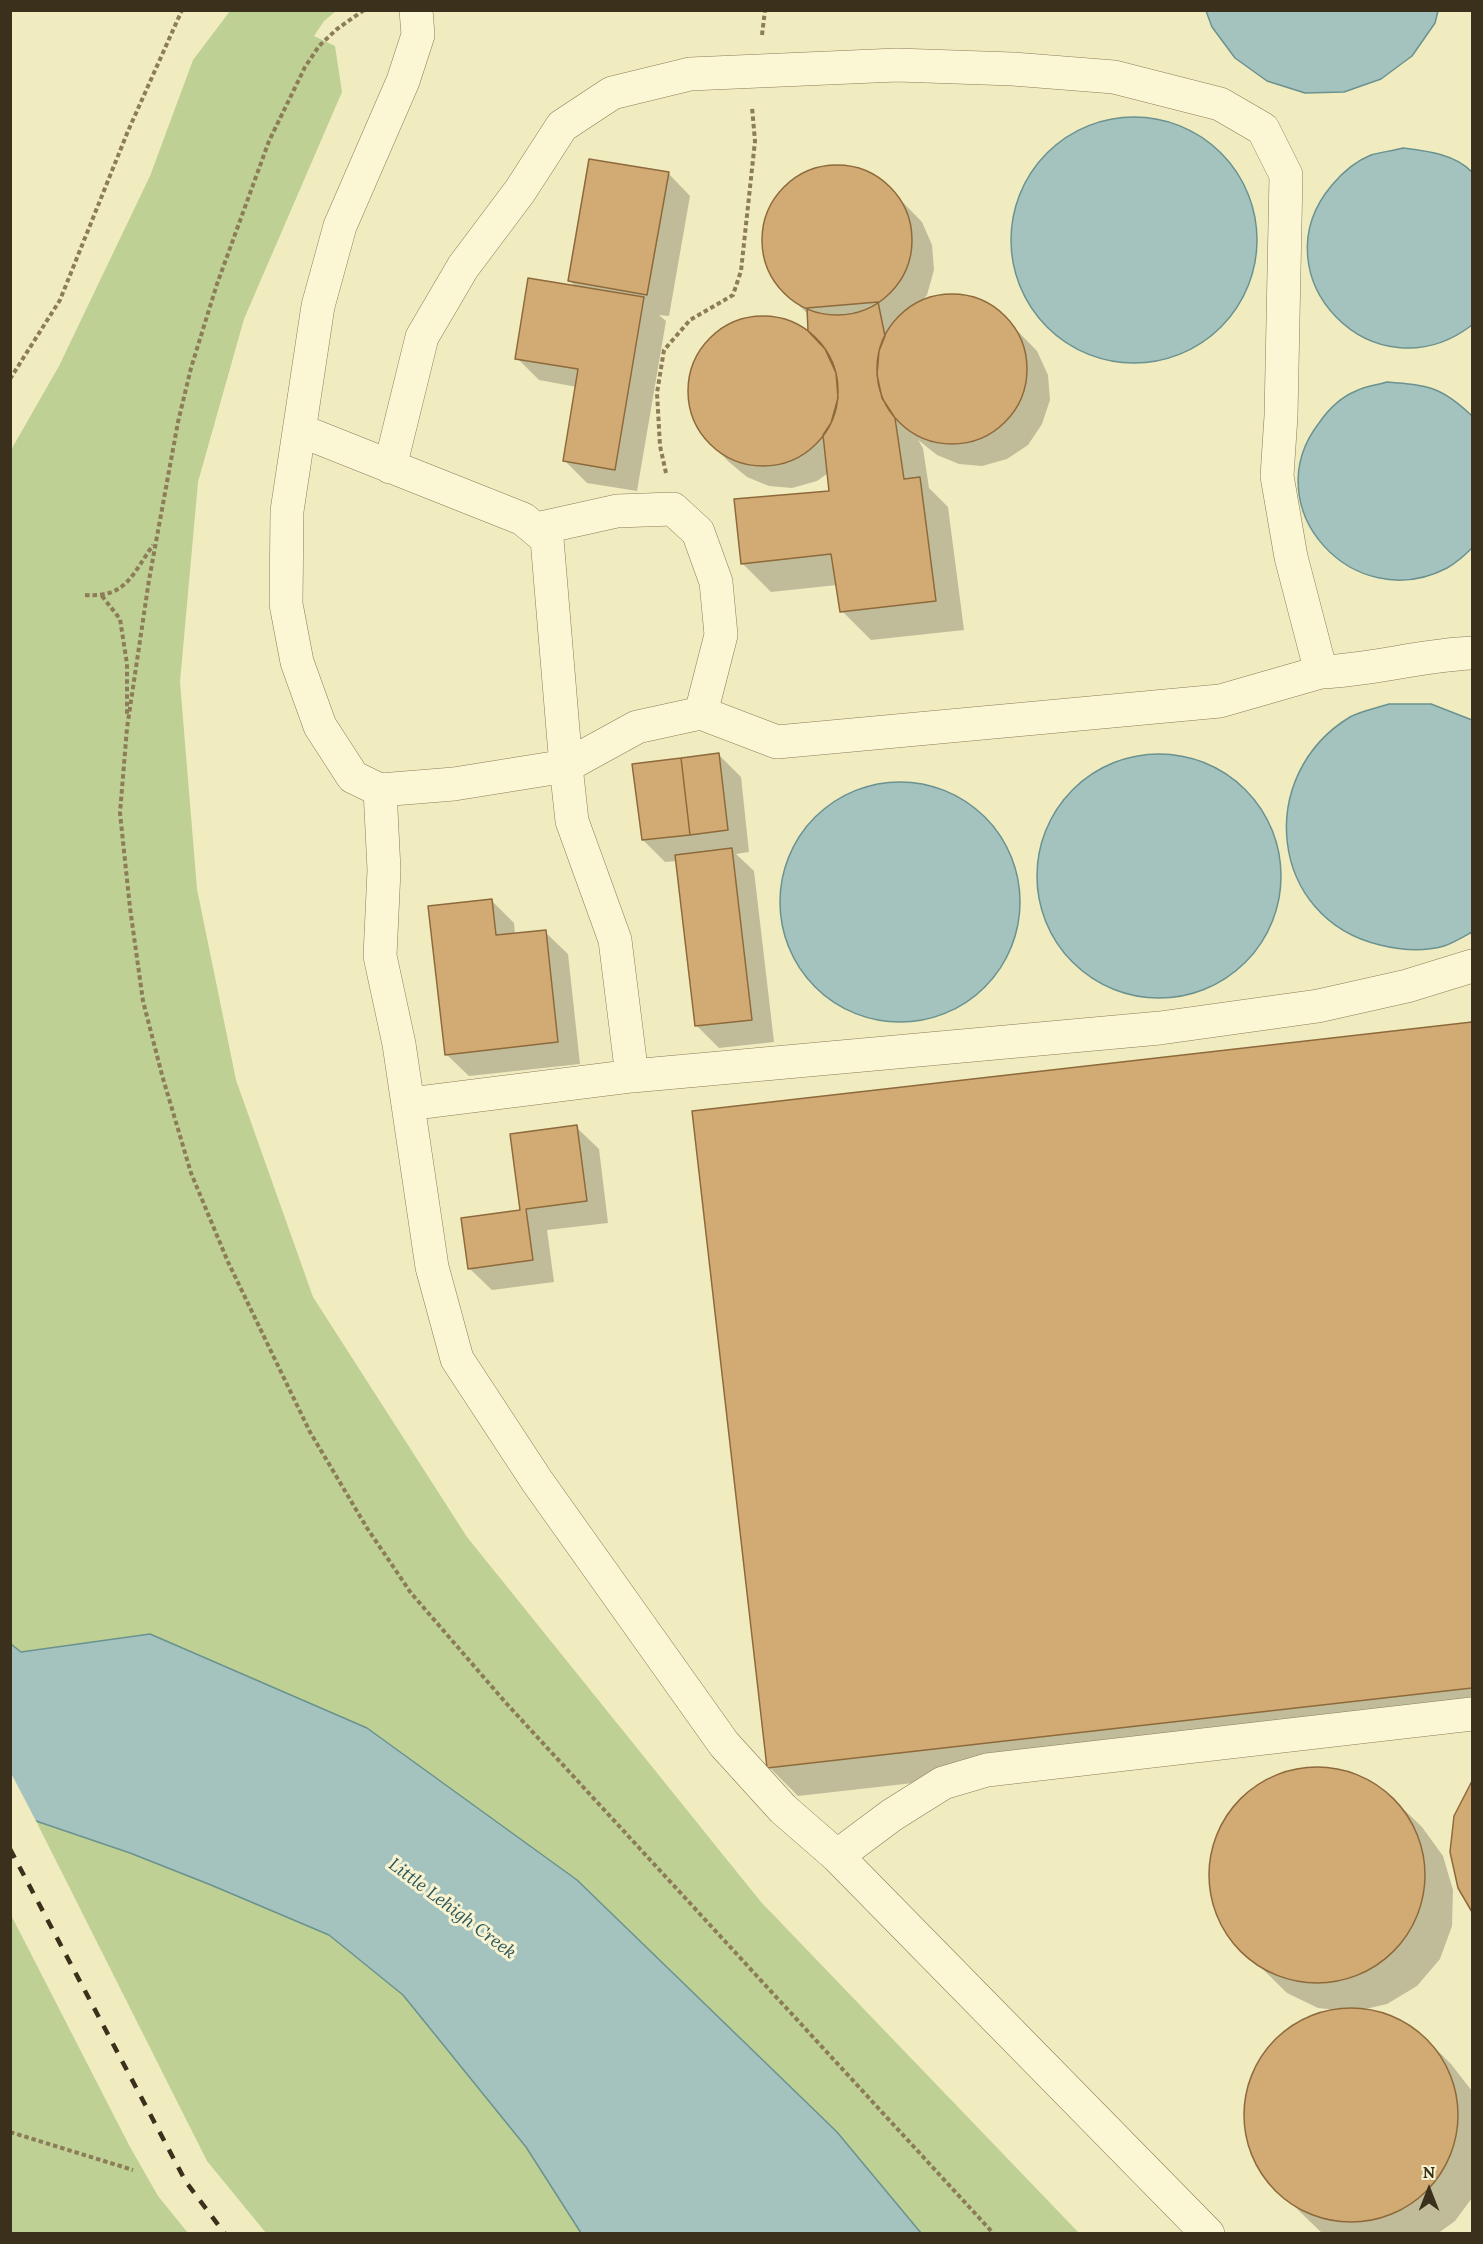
<!DOCTYPE html>
<html>
<head>
<meta charset="utf-8">
<style>
  body { margin:0 }
  #map { position:relative; width:1483px; height:2244px; overflow:hidden; background:#f1ebc0; font-family:Lora,serif }
  canvas { display:block }
  .frame { position:absolute; inset:0; border:12px solid #3a301c; pointer-events:none }
  .north { position:absolute; left:1399px; top:2160px; width:60px; height:60px; -webkit-text-stroke:4px #f8f3d1; paint-order:stroke; rotate:0deg; font-size:16px; font-weight:700; line-height:24px; text-align:center; color:#3a301c }
  .north::after { content:''; display:block; margin:auto; width:21px; height:27px; background:#3a301c; clip-path:polygon(50% 0,100% 100%,50% 72%,0 100%) }
</style>
</head>
<body>
<div id="map">
<canvas width="1483" height="2244"></canvas>
<div class="frame"></div>
<div class="north">N</div>
</div>
<script>
const c = document.querySelector('canvas').getContext('2d');
c.lineJoin = 'round';
function fillPath(path, color) { c.fillStyle = color; c.fill(path, 'evenodd'); }
function strokePath(path, color, width, dash) { c.strokeStyle = color; c.lineWidth = width; c.lineCap = dash ? 'butt' : 'round'; c.setLineDash(dash || []); c.stroke(path); }
function write(font, color, halo, rows, align = 'center') {
  c.font = font + ' Lora,serif'; c.lineWidth = 6; c.setLineDash([]); c.textBaseline = 'middle'; c.strokeStyle = halo; c.fillStyle = color; for (const [text, x, y, turn = 0] of rows) {
    c.save(); c.translate(x, y); c.rotate((+turn || 0) * Math.PI / 180); c.textAlign = isNaN(turn) ? turn : align; if (halo) c.strokeText(text, 0, 0); c.fillText(text, 0, 0); c.restore();
  }
}
fillPath(new Path2D(`
  M230,11H336L324,21L314,36L335,46L342,92L244,319L198,482L180,682L197,889L236,1080L313,1297L467,1537L761,1902L1079,2233H921L837,2132L150,1634L21,1652L11,1644V450L59,366L150,176L193,60Z
  M36,1821L130,1853L211,1885L329,1935L403,1995L526,2147L581,2233H266L207,2161Z
  M11,1915L130,2147L158,2196L188,2233H11Z`), '#bed094');
const water = new Path2D(`
  M1206,11V10L1438,11L1435,23L1412,56L1381,79L1344,92L1305,93L1267,81L1235,58L1212,27Z
  M1011 240a123 123 0 1 1 246 0a123 123 0 1 1-246 0Z
  M1403,148C1427,151 1455,154 1472,172V325C1374,400 1255,276 1332,185C1342,173 1356,161 1371,155C1381,152 1392,151 1403,148Z
  M1387,382C1428,385 1442,387 1472,416V548C1465,555 1456,563 1447,568C1353,617 1254,507 1319,423C1328,410 1341,397 1356,391C1366,386 1378,385 1387,382Z
  M1389,704H1431L1472,720V932C1463,937 1453,943 1444,946C1423,952 1400,950 1380,945C1269,919 1254,775 1350,717C1361,711 1377,708 1389,704Z
  M1037 876a122 122 0 1 1 244 0a122 122 0 1 1-244 0Z
  M780 902a120 120 0 1 1 240 0a120 120 0 1 1-240 0Z
  M150,1634L367,1728L577,1880L837,2132L921,2233H581L526,2147L403,1995L329,1935L211,1885L130,1853L36,1821L11,1818V1644L21,1652Z`);
fillPath(water, '#a4c3bf');
strokePath(water, '#6a928f', 1.5);
fillPath(new Path2D(`
  M11,1773L36,1821L38,1825L10,1821Z`), '#f1ebc0');
fillPath(new Path2D(`
  M833,166L859,169L881,180L922,222L932,245L934,270L927,295L923,300L948,295L974,298L996,309L1037,351L1048,375L1050,400L1042,424L1028,445L1007,459L982,466L959,464L937,455L918,440L923,448L929,488L948,507L964,630L871,640L842,611L837,585L771,592L742,563L830,492L828,473L817,481L792,488L769,486L747,477L729,462L706,439L694,419L689,396L690,373L700,351L715,334L736,322L759,317L784,320L809,333V315L781,288L768,268L763,245L765,222L775,200L790,183L810,171Z
  M668,173L690,196L669,316L659,315L666,321L637,491L587,483L564,460L577,387L539,380L517,358L577,288L570,281Z
  M719,755L741,777L749,852L736,854L754,871L774,1042L719,1048L697,1026L677,861L665,862L643,840Z
  M492,901L514,923L515,935L545,932L568,954L580,1064L469,1076L446,1054Z
  M1472,1024V1720L798,1796L769,1767L694,1112Z
  M576,1127L599,1149L608,1223L547,1230L554,1282L492,1290L469,1268L522,1212Z
  M1327,1769L1362,1778L1392,1798L1422,1827L1443,1856L1453,1890L1452,1926L1440,1959L1417,1986L1387,2004L1361,2010L1392,2016L1422,2035L1451,2064L1472,2091V2198L1455,2221L1437,2234H1323L1269,2182L1251,2151L1245,2117L1250,2083L1265,2052L1291,2027L1323,2013L1337,2010L1318,2008L1287,1993L1232,1939L1215,1908L1210,1874L1216,1840L1233,1810L1259,1786L1292,1771Z
  M1472,1783V1910L1459,1887Z`), '#0003');
const building = new Path2D(`
  M589,159L669,172L647,295L568,281Z
  M762 240a75 75 0 1 1 150 0a75 75 0 1 1-150 0Z
  M528,278L644,297L615,470L563,461L578,369L515,359Z
  M877 369a75 75 0 1 1 150 0a75 75 0 1 1-150 0Z
  M878,302L885,336L879,351L877,375L882,398L895,418L904,479L920,477L936,601L840,612L831,554L741,564L734,499L829,491L823,435L831,423L838,398L836,373L825,349L808,331L807,308Z
  M688 391a75 75 0 1 1 150 0a75 75 0 1 1-150 0Z
  M719,753L728,830L690,835L681,758Z
  M681,758L690,835L642,840L632,764Z
  M732,848L752,1020L695,1026L675,855Z
  M492,899L496,935L546,930L558,1042L445,1055L428,906Z
  M1472,1022V1688L767,1768L692,1111Z
  M577,1125L587,1201L526,1209L533,1260L468,1269L461,1218L520,1210L510,1134Z
  M1209 1875a108 108 0 1 1 216 0a108 108 0 1 1-216 0Z
  M1472,1781V1912L1458,1888L1450,1852L1454,1816Z
  M1244 2115a107 107 0 1 1 214 0a107 107 0 1 1-214 0Z`);
fillPath(building, '#d2ab74');
strokePath(building, '#8d6a3b', 1.5);
const minor = new Path2D(`
  M299,430L523,519L547,539L566,766L454,784L380,790L353,777L320,726L297,662L286,604L287,511L318,306L340,226L403,81L418,35L416,10
  M390,467L422,337L463,267L520,191L562,126L612,93L690,74L897,65L1013,69L1114,77L1220,104L1263,129L1286,175L1281,416L1277,476L1291,557L1321,672C1372,670 1422,655 1472,653
  M536,529L617,511L673,509L698,532L716,582L721,635L701,713
  M380,790L384,870L380,956L399,1044L432,1267L457,1359L537,1481L724,1744L783,1809L837,1856L1208,2234
  M632,1076L615,940L572,821L566,766L637,727L701,713L777,742L1220,701L1321,672
  M409,1104L632,1076L1160,1028L1318,1006L1407,986L1472,966
  M837,1856L892,1815L943,1783L987,1770L1472,1714`);
strokePath(minor, '#8c7c57', 34);
strokePath(new Path2D(`
  M364,10L337,29L319,46L305,67L269,141L217,284L191,368L178,422L149,580L127,728L120,813L130,908L143,1001L162,1075L191,1173L228,1262L310,1432L367,1528L411,1593L506,1703L994,2234
  M762,35L765,10
  M10,379L60,300L128,131L182,10
  M666,473L660,446L657,393L664,350L690,320L733,295L741,271L755,141L752,107
  M85,595C126,598 132,575 153,545
  M102,596L120,619L127,664V715
  M10,2132L133,2170`), '#8c7c57', 4, [4.5, 3]);
strokePath(minor, '#fbf6d4', 33);
strokePath(new Path2D(`
  M10,1849L186,2182L225,2234`), '#3a301c', 4.5, [10, 10]);
write('italic 18px', '#2a565b', '#f8f3d1', [
  ["Little Lehigh Creek",452,1909,37]
]);
</script>
</body>
</html>
